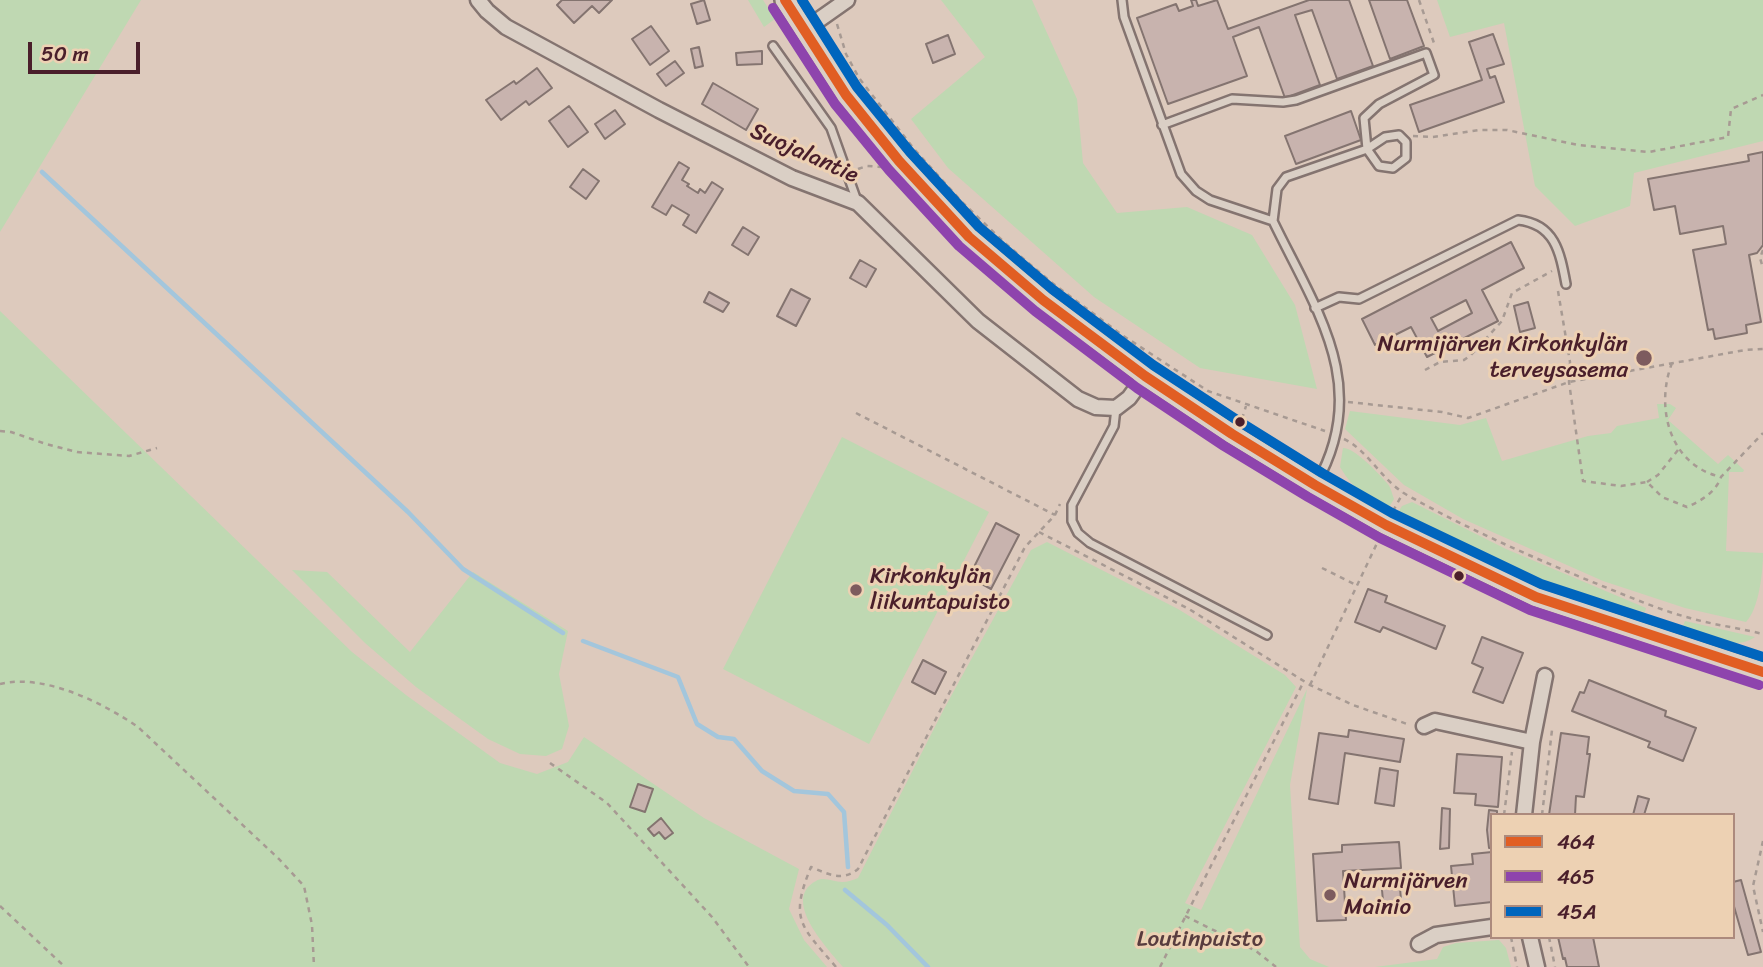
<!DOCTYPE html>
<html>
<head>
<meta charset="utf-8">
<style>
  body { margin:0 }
  #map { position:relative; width:1763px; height:967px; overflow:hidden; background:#ddcabd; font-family:Sriracha,sans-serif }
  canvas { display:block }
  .legend { position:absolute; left:1490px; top:813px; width:245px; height:126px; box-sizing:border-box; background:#edd1b3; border:2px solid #ac8a7d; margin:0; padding:9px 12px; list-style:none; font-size:21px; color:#4a1f2b }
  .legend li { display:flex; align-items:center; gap:14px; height:35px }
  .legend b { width:35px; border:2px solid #ac8a7d }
  .scale { position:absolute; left:28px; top:42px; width:112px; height:32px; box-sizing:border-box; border:4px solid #4a1f2b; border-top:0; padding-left:9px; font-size:21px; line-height:24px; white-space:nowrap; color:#4a1f2b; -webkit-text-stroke:5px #edd1b3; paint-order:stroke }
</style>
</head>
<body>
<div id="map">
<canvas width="1763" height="967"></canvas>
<ul class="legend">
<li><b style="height:9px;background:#e15e23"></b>464</li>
<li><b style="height:9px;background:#8e44ad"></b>465</li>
<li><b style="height:9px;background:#0065bd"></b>45A</li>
</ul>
<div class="scale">50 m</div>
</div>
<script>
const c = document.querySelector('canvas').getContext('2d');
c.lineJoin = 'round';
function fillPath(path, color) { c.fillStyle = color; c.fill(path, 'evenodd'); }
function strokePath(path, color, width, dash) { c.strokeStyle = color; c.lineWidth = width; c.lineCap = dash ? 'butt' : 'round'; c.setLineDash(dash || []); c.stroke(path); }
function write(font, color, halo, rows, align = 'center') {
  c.font = font + ' Sriracha,sans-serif'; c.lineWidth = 6; c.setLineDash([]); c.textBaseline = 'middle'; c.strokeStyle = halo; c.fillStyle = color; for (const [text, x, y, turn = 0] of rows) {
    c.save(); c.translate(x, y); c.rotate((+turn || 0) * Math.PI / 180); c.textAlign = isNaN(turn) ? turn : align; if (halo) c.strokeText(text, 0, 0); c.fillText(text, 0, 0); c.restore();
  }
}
fillPath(new Path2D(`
  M0,0H141L0,232Z
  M748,0H763L775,19L764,27Z
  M941,0H1032L1077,99L1083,163L1117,213L1187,207L1252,235L1295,305L1317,389L1200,368L1094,297L948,168L911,119L985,57Z
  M1437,0H1763V141L1634,173L1630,206L1575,226L1535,186L1504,23L1450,37Z
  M0,311L352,652L406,695L500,763L537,774L568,762L584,737L704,818L799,869L789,909L804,940L827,967H0Z
  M1657,404H1670L1676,408L1668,420L1718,464L1728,455L1744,470L1743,472H1729L1726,551L1763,553C1763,572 1759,609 1746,622L1685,608L1603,581L1463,519L1404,485L1345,429L1350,411L1460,425L1486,418L1502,461L1588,436L1611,433L1617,426L1659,418Z
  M842,437L989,512L869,744L723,669Z
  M1343,448C1355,448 1378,473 1387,483C1391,487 1392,494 1394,499L1388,509C1364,496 1354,490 1340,467Z
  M1412,502L1506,549L1646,608L1645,612L1591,600L1508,572L1397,514L1402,506Z
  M1047,542L1178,609L1285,675L1296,687L1185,903L1201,910L1307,689L1290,785L1300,947L1310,959L1329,967H843C829,950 780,900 816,881C823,876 834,882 842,882C848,882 853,880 858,878L944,709L1031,550Z
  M292,570L327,572L410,652L473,572L568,631L559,674L569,726L562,749L546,756L520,754L488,739L416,687L365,643Z
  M1685,621L1755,637C1734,652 1704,636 1683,626Z
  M1499,940L1506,948L1511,967H1375L1437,959L1443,947L1456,943Z`), '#bfd8b2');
strokePath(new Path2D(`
  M42,172L408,512L463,569L563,633
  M583,641L678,677L697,724L718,737L734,739L762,771L794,791L828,794L844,812L848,867
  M845,890L887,925L928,967`), '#a3c6dc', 4.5);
const building = new Path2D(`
  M562,0H612L599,13L592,6L574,23L557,5Z
  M704,0L710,20L697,24L691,4Z
  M1191,0H1196L1198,6L1217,0L1228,29L1309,0H1349L1373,66L1337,79L1312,10L1295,15L1320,85L1285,98L1259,27L1233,37L1247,76L1168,104L1137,18L1176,4L1179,11L1193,6Z
  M1369,0H1407L1424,46L1390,59Z
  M651,26L669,51L650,65L632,39Z
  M1493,34L1504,64L1487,69L1490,78L1495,76L1504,102L1419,132L1410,105L1482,80L1469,42Z
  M948,35L955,54L933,63L926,44Z
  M699,47L703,66L695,68L691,49Z
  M762,51V64L737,65L736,53Z
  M675,61L684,73L666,86L657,74Z
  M537,68L552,88L529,105L526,101L501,120L486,100L514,81L516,84Z
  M713,83L758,109L746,130L702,104Z
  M569,106L588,132L568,147L549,121Z
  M615,110L625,124L605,139L595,124Z
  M1351,111L1361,140L1296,164L1285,136Z
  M1763,152V245L1757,253L1749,255L1761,322L1746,325L1747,333L1715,339L1713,329L1708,330L1693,250L1726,244L1723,226L1680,234L1675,206L1654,210L1648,179L1749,161L1748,155Z
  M679,162L689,168L682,180L689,184L687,186L698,193L700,189L705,193L712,182L723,189L696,233L683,225L689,215L672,205L666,215L652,207Z
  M583,169L599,181L586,199L570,187Z
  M743,227L759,237L748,255L732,245Z
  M1511,242L1524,268L1482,290L1498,321L1427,357L1411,327L1375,345L1362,319ZM1466,300L1472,313L1438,331L1431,318Z
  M860,260L876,269L866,287L850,278Z
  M791,289L810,299L796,326L777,316Z
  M709,292L729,303L723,312L704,302Z
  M1528,302L1535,328L1520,332L1514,306Z
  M996,523L1019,535L991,589L969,577Z
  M1368,589L1387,596L1385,602L1445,626L1436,649L1383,627L1380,632L1355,622Z
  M1482,637L1523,653L1503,703L1473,692L1483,668L1472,663Z
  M923,660L946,672L935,694L912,682Z
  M1589,680L1666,711L1665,716L1696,728L1683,761L1648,747L1650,742L1572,711L1580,692L1584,693Z
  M1349,730L1404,739L1400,762L1345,753L1338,804L1309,799L1319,733L1348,737Z
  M1561,733L1589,737L1587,754H1590L1584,797L1576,796L1575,815H1549Z
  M1457,754L1502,757L1498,807L1475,805L1476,794L1454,793Z
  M1380,768L1398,771L1394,806L1375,803Z
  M638,784L653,789L645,812L630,807Z
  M1638,796L1649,799L1644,815H1633Z
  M1442,808L1450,809L1449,848L1440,849Z
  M1489,810L1497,811V815H1492V848H1489L1487,830Z
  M661,818L673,833L665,839L659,832L654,836L648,829Z
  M1399,842L1401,868L1343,871L1346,920L1317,921L1313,854L1342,852V845Z
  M1492,852V902L1455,906L1451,866L1473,864L1472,854Z
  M1399,877L1402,911L1384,912L1381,879Z
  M1741,880L1761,952L1748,955L1733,903V882Z
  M1558,937H1593L1599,967H1567L1565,958L1563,959Z`);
fillPath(building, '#c8b3ae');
strokePath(building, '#847470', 2);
const service = new Path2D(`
  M1122,0L1124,17L1181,174L1196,191L1210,200L1273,221C1316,310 1372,386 1316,484
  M773,46L831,128L857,201
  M1162,125L1232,99L1283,102L1296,100L1426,53L1434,75L1379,104L1364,118L1367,149L1385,137L1399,135L1406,142V158L1393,168L1379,166L1367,149L1286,177L1277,189L1273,221
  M1315,308L1339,297L1359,299L1518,220C1555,224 1560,252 1566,284
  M1116,408L1114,426L1072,505V521L1078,533L1090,543L1267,635`);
const minor = new Path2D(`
  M478,0L487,11L506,27L659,110L792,178L858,203L978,321L1078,399L1096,407L1116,408L1129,398L1145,376
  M803,31L847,0
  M1424,726L1435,721L1532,742
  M1524,815L1532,742L1545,676
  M1530,937L1537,967
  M1419,944L1436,935L1492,927`);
const secondary = new Path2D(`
  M785,0L846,95L899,161L969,237L1043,300L1145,376L1232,434L1315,485L1386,525L1536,597L1763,672`);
strokePath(service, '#847470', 12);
strokePath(minor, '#847470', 19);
strokePath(secondary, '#847470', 24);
strokePath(new Path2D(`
  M1419,0L1435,46
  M837,24L846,54L859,78L914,149L962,202L1006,244L1051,282L1122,335L1208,391L1325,431
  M1413,136L1433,137L1479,130H1507L1578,145L1649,152L1728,137L1731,109L1763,95
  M858,169L867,166L882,167
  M1763,250L1760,258L1763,268
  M1558,291L1570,362L1569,382L1583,481L1621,486L1647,482L1662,497L1687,507C1701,501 1716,492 1721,477L1763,433
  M1672,363C1655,407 1669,465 1721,477
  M1425,370L1440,362L1464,360L1471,355L1502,321L1512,293L1552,271
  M1348,402L1442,412L1468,418L1569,382L1745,350L1763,349
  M856,413L1055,515
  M1242,419L1246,406
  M0,431L11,432L46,444L77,452L129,456L157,448
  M1344,439C1369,451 1382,481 1407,495C1466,528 1527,555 1590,581C1623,594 1656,609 1690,618C1714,625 1739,628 1763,634
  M1647,482L1658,475L1678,450
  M1393,511L1403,493
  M1039,532L1189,609L1310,685L1353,705L1410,725
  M1322,568L1356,585
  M0,684C44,673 103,703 138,727L279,859L304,886L312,925L314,967
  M1310,685L1379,539
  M550,763L607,803L712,917L749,967
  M1504,815L1512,752
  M1542,815L1552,730L1549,729
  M1763,841L1753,886L1763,932
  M0,906L65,967
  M1185,916L1256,951L1276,967
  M1511,937L1517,967
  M1549,937L1555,967
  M836,967C801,926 789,920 811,867C828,874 842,882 858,869L1025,547L1055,515L1060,504
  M1160,967L1303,683`), '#a79a93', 2.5, [5, 5]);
strokePath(service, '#dacfc5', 7);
strokePath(minor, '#dacfc5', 14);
strokePath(secondary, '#dacfc5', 19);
strokePath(new Path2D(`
  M785,0L846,95L899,161L969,237L1043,300L1145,376L1232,434L1315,485L1386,525L1536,597L1763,672`), '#e15e23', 10);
strokePath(new Path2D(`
  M773,8L835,104L889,170L959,246L1035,311L1137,388L1224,446L1308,497L1380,538L1530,610L1759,685`), '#8e44ad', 10);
strokePath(new Path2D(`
  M802,0L857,87L910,152L979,227L1052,289L1153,365L1240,422L1322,473L1392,513L1541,584L1763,657`), '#0065bd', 10);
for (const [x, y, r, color] of [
  [1644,358,9,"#7d5b5e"],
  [1240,422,6,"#4a1f2b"],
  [1459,576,6,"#4a1f2b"],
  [856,590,7,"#7d5b5e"],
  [1330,895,7,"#7d5b5e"]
]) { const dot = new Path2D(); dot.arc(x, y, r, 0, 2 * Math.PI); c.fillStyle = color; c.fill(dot); strokePath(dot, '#edd1b3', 2.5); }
write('23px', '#4a1f2b', '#edd1b3', [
  ["Suojalantie",804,154,24]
]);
write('23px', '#4a1f2b', '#edd1b3', [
  ["Nurmijärven Kirkonkylän",1628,345,"right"],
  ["terveysasema",1628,371,"right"],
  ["Kirkonkylän",870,577],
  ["liikuntapuisto",870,603],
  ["Nurmijärven",1344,882],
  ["Mainio",1344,908]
], 'left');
write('23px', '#583c3e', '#edd1b3', [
  ["Loutinpuisto",1200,940]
]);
</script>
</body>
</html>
